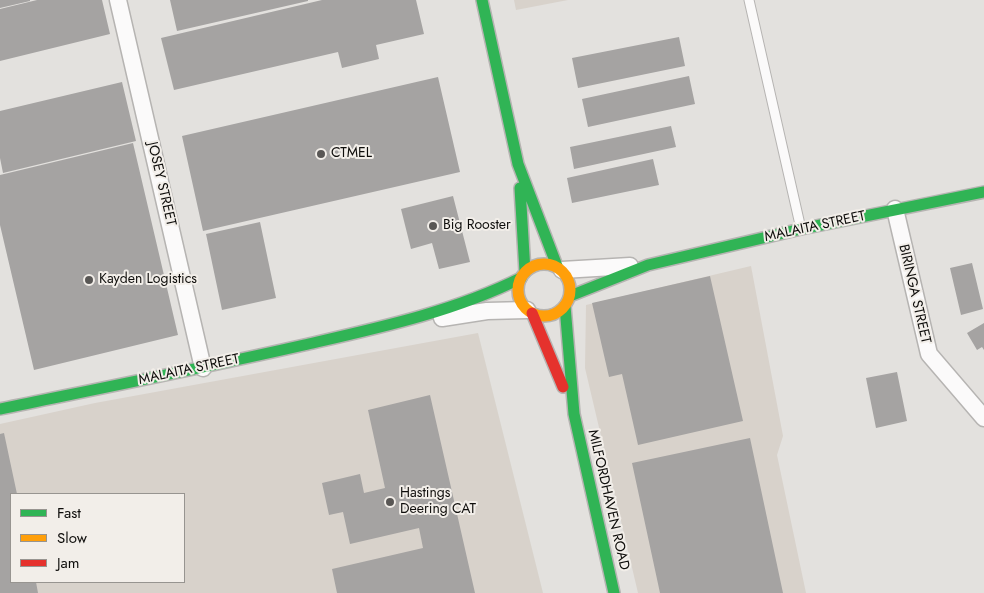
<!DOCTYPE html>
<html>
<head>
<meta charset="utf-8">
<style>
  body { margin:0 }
  #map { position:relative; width:984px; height:593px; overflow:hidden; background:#e3e1de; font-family:Jost,sans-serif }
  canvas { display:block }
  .legend { position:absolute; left:10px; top:493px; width:175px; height:90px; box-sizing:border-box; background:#f2eee9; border:1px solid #979490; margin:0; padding:6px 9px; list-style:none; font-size:15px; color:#0e0d0b }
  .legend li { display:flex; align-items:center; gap:10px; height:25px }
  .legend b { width:25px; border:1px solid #979490 }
</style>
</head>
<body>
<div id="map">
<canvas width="984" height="593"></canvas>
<ul class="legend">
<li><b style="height:6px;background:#30b455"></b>Fast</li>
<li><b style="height:6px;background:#ff9f0a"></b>Slow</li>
<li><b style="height:6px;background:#e5322d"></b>Jam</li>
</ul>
</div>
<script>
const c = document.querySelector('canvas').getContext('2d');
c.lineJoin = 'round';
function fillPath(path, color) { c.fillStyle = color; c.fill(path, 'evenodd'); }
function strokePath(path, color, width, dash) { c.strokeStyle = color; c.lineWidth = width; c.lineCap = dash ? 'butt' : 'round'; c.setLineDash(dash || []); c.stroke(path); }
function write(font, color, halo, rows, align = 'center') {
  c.font = font + ' Jost,sans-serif'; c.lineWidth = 4; c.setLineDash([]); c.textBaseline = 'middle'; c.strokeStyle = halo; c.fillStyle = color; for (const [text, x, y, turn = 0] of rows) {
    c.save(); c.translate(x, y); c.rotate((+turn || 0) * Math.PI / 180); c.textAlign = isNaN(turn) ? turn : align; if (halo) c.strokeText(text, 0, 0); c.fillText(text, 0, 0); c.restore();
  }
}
fillPath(new Path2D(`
  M514,0H568L516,10Z
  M751,266L783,436L777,455L806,593H638L585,368L586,305Z
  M478,333L543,593H0V424L95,403ZM11,494H184V582H11Z`), '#d8d2cb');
fillPath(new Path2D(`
  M0,0H30V1L0,8Z
  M37,0H102L110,34L0,61V9Z
  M170,0H308V1L177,31Z
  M322,0H416L424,34L376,45L379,59L342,68L338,52L174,90L161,38Z
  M679,37L685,66L578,88L572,58Z
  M689,76L695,104L588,127L582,99Z
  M438,77L460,172L203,231L182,136Z
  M122,82L136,141L3,173L0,158V111Z
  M671,126L676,147L574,169L570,147Z
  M133,143L178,335L34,370L0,225V175Z
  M653,159L659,185L572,203L567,178Z
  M453,196L470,262L439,269L432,243L411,249L401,209Z
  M260,222L276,298L222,310L206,234Z
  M972,263L983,309L961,315L950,268Z
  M710,276L743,421L638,445L622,374L609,377L592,303Z
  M984,323V350L982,347L977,350L967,333Z
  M897,372L907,421L876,428L866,378Z
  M430,395L475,593H337L332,569L423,548L419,528L350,544L343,512L329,515L322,483L360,474L364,493L385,488L368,410Z
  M4,433L17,494H11V582H36L38,593H0V434Z
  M750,438L783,593H660L632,463Z`), '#a5a3a2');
const lane = new Path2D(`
  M749,0L801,229`);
const street = new Path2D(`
  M118,0L203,368
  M895,209L929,354L984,418
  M562,270L630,266
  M442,318L487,311L527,310`);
const fast = new Path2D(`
  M482,0L518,164L557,266
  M520,188L525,272
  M570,296L648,265L801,229L984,192
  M565,306L574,414L614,593
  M0,409C102,388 203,368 304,345C378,328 453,312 521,278`);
const slow = new Path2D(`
  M518 290a26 26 0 1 1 52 0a26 26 0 1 1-52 0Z`);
const jam = new Path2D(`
  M532,313L563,387`);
strokePath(lane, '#b6b4b2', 11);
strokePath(street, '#b6b4b2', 19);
strokePath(fast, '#b6b4b2', 14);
strokePath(slow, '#b6b4b2', 14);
strokePath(jam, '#b6b4b2', 14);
strokePath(lane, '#fbfafa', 9);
strokePath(street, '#fbfafa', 16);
strokePath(fast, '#30b455', 11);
strokePath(slow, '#ff9f0a', 11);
strokePath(jam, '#e5322d', 11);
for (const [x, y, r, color] of [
  [321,154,5,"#595755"],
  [433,226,5,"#595755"],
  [89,280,5,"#595755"],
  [390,502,5,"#595755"]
]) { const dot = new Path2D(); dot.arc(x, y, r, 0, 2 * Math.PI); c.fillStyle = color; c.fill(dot); strokePath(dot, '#f2eee9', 2); }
write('14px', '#0e0d0b', '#f2eee9', [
  ["CTMEL",331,154],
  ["Big Rooster",443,226],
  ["Kayden Logistics",99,280],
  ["Hastings",400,494],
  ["Deering CAT",400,510]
], 'left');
write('14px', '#0e0d0b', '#f2eee9', [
  ["JOSEY STREET",161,184,77],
  ["MALAITA STREET",815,227,-12],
  ["BIRINGA STREET",914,294,77],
  ["MALAITA STREET",189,370,-12],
  ["MILFORDHAVEN ROAD",608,500,77]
]);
</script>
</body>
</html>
